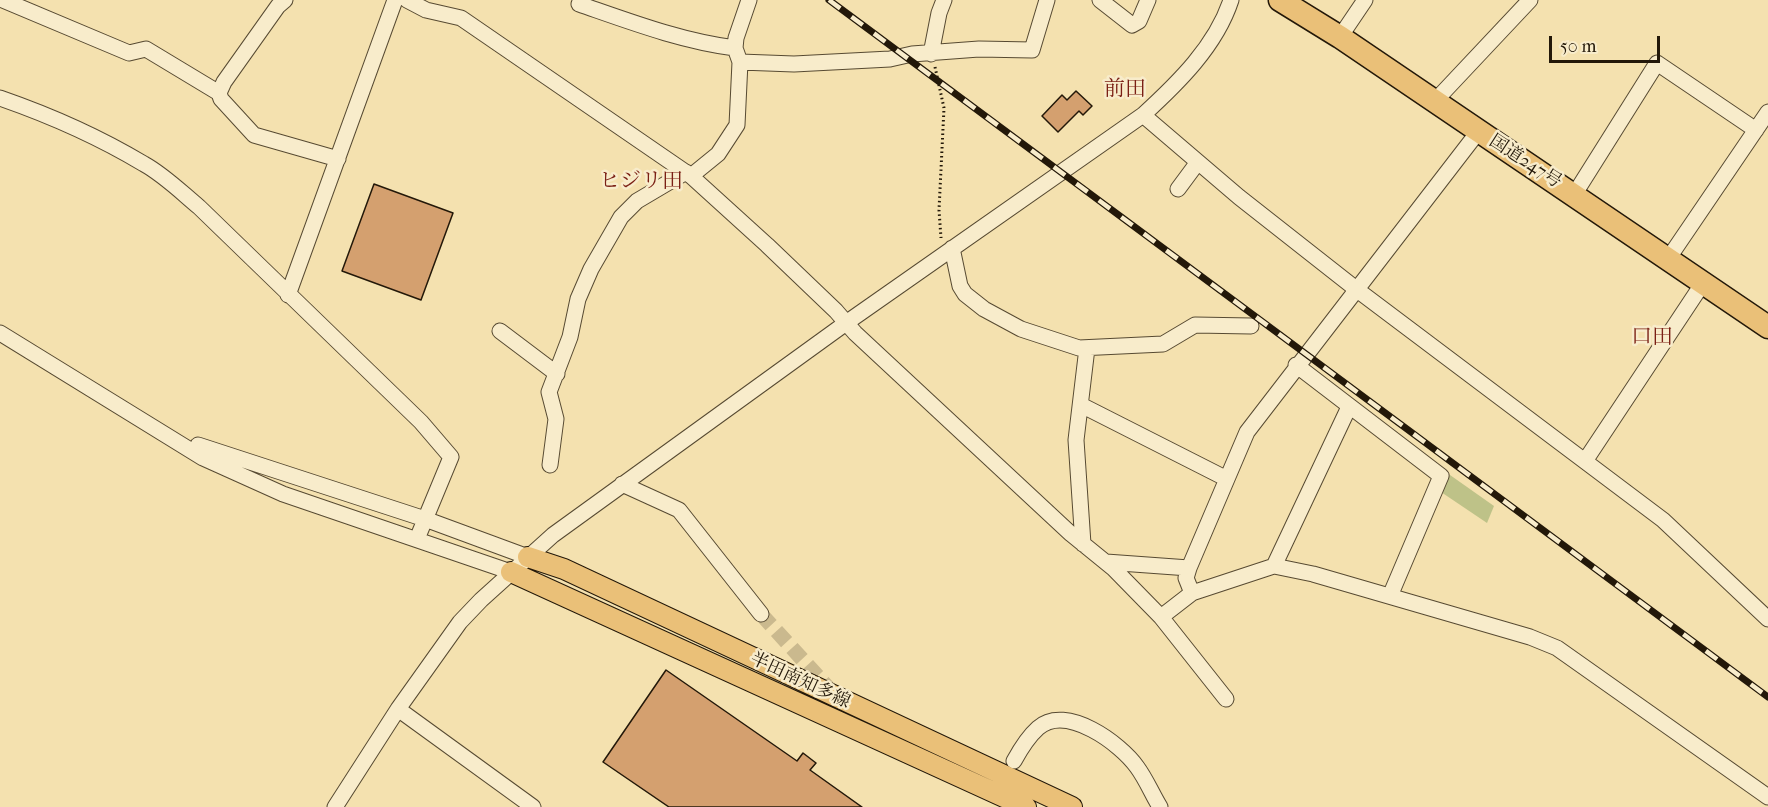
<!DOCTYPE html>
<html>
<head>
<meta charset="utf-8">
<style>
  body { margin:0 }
  #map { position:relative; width:1768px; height:807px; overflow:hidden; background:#f4e1af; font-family:"IM FELL French Canon",serif }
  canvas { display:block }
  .scale { position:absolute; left:1549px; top:36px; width:111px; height:27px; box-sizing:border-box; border:3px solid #231809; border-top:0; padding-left:8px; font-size:18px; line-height:21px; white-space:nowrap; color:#231809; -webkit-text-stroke:4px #f8eccb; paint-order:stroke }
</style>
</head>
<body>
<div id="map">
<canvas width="1768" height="807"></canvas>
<div class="scale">50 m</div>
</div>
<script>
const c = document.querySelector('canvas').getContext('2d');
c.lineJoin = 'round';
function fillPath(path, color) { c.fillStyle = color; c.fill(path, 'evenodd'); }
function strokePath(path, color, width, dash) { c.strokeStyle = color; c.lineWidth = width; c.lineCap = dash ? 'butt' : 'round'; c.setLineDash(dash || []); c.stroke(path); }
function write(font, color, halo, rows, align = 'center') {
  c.font = font + ' "IM FELL French Canon","Noto Serif JP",serif'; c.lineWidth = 5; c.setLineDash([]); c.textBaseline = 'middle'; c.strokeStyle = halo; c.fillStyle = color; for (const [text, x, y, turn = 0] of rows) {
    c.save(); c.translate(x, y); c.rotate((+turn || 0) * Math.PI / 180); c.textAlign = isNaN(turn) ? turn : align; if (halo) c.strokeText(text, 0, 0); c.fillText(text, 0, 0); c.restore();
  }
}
fillPath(new Path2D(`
  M1450,475L1494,506L1487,523L1441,492Z`), '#bec288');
const building = new Path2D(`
  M1076,91L1092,106L1083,115L1079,111L1058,132L1042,116L1062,95L1067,100Z
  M374,184L453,213L421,300L342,271Z
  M666,670L797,761L803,753L816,763L810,770L862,807H669L603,762Z`);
fillPath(building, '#d4a06f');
strokePath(building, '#231809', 1.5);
strokePath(new Path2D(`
  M761,614L833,693`), '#cab98e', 15, [15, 8]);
const minor = new Path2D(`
  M3,0L129,53L146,49L219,93
  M285,0L278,6L224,82L219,93L221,99L254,135L338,159
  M407,0L426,10L461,18L691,176L767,245L836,311L855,333L1071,534L1114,569L1161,617L1226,699
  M581,0L579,4C631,22 681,41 735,48
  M1100,0L1132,25L1139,21L1148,0
  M1340,37L1365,0
  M931,54L939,13L944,0
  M740,62L794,64L890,59L912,54L979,49L1032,50L1047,0
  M0,98C49,115 99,137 144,164C164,175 181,192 199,207L421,422L451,457L417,539
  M1435,101L1530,0
  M1143,115L1239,197L1356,289L1663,520L1768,619
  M691,176L718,154L737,125L740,62L735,48L736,38L749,0
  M1178,189L1198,162
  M1574,195L1657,63L1756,130
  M952,248L960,286L965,294L984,309L1021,329L1079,348L1163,344L1195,325L1251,326
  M1668,259L1768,112
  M288,295L395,0
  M500,331L557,374
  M0,333L203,458L283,494L511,572
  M1296,365L1441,476L1390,596
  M1081,405L1227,479
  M198,445L425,519L528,557
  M1585,461L1703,283
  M550,465L556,419L549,392L570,337L578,299L591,269L621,217L637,201L686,172
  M622,484L679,510L761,614
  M1083,544L1076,440L1087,348
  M1106,562L1189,568
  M1274,566L1349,407
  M1192,593L1186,578L1189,568L1247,432L1478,132
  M1161,617L1192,593L1274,566L1313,574L1530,637L1557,648L1768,797
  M398,709L533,807
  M1014,761C1020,750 1029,736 1038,728C1066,703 1121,744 1137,767C1146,779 1152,794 1160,807
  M335,807L398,709L460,622L481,600L553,535L846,323L1143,115C1178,83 1216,46 1231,0`);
const major = new Path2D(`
  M528,557L564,569L1072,807
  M511,572L1026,807`);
const highway = new Path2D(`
  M1280,0L1340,37L1768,327`);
strokePath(minor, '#574a32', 17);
strokePath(major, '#231809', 22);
strokePath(highway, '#231809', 25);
strokePath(new Path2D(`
  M935,67L944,108L939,210L941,238`), '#231809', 3, [1.5, 3]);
strokePath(minor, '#f8eccb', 15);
strokePath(major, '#eac078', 20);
strokePath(highway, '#eac078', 22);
const rail = new Path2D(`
  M829,0L1768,697`);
strokePath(rail, '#231809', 7);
strokePath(rail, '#f8eccb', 4.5, [14]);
write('18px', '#231809', '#f8eccb', [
  ["国道247号",1525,162,33],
  ["半田南知多線",800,681,25]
]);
write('21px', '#7a1f14', '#f8eccb', [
  ["前田",1125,90],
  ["ヒジリ田",641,182],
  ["口田",1652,338]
]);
</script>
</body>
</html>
